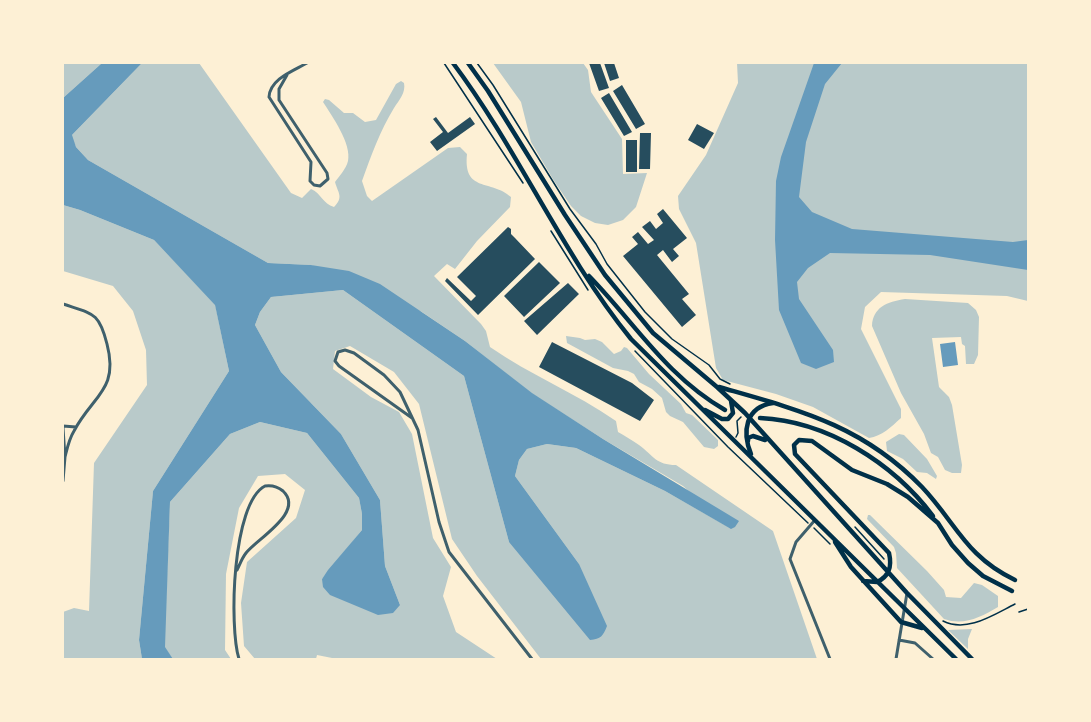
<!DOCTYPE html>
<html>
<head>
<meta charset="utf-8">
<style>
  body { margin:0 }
  #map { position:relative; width:1091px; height:722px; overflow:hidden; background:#fdf0d5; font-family:Manrope,sans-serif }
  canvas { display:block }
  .frame { position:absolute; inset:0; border:64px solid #fdf0d5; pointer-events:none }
</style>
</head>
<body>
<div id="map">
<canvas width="1091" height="722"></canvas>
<div class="frame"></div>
</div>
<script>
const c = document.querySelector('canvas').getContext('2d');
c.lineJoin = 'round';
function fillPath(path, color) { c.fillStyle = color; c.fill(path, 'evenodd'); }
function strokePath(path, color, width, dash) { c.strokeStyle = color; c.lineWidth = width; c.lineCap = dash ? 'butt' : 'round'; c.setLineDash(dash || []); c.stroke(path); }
fillPath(new Path2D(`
  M63,63H102L63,98Z
  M142,63H199L291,193L302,198L311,189C321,193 323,204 334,207C344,197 338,193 335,182C340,175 346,169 348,161C352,144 332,116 323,102L325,99L329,100L344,113H353L365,122L376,120L396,84L401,81L404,83C406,93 399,100 394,108C380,131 371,156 362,181L367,196L372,201L448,148L460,147L467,154C463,193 491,179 511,197L510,207L477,241L455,269L447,264L434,276L481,324L486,331L490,347C530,375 576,393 616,421L618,432C625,436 632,440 639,445C654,456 656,465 676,465L773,531L817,659H541L477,576L452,539L419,404L394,372L350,346L335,351L333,369L371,397L399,412L412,434L433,538L451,567L443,596L456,632L497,659H337L317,655L316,659H255L244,646L241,603L247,562L296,518L305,490L285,474L258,476L239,508L226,574L225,650L231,659H173L164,647L170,502L230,434L260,422L307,433L359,498L362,514V530L322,579L400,605L385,566L380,500L341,434L281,372L255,325L260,312L271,297L343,290L464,376L509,542L579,564L515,476L519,460L527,449L547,444L576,448L665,491L730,528L683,486L603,439L531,393L465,341L422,312L311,265L268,263L88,160L76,147L71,136Z
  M493,63H583L588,70L591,92L622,139L623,174L647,173L636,207L623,220L608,225L595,223L581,216L571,206L554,181L531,142L521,102Z
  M737,63H1028V301L1007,296L881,292L865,307L861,329L901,409V418C891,427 882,436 869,438L813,407L776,394L723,380L716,368L696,243L679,209L678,196L706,155L738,83Z
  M63,205L80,210L154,240L215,304L229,371L153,491L139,640L142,659H63V612L74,608L89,611L94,463L147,385L146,350L133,311L113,286L63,271Z
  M905,299L968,303L976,310L979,317L978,355L974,364H966L965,346L962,344L961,337L932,338L939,387L949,397L952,405L962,465L961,473H952L945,470L938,457L931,453L924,434L901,393L872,326C873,307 887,302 905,299Z
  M566,336L580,338L585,340L595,339L602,342L614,354L621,351L624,347L627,348L649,374L681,404L686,413L692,415L718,440V446L714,449L704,447L683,422L670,416L666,412L662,398L652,389L639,382L634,374L628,371L613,368L567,343Z
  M899,434L904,435L927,459L937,476L936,479L927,473L917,472L903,459L887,451L886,442Z
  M868,515H870L927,571L944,590L946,597L961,598L974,583L982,585L998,596V607C981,617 964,626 944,619L897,568L896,553L894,547L867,519Z
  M972,629L968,639V649L948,630Z`), '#b9caca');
fillPath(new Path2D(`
  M102,63H142L72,135L76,147L88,160L268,263L311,265L349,271L380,284L465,341L532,393L603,439L739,521L735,527L731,529L665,491L576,448L547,444L527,449L519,460L515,476L579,564L607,626C603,636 601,639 590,640L509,542L464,376L343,290L271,297L260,312L255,325L281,372L341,434L380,500L385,566L400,605L393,613L378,615L330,595L323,587L322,579L328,570L362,530V514L359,498L307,433L260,422L230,434L170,502L165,647L173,659H142L139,640L153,491L229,371L215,305L154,240L80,210L63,205V98Z
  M814,63H842L825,84L806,142L799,197L812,212L852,229L1013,242L1028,240V270L930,255L830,253L808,268L797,282L799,299L833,350L834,362L816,369L801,363L779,310L775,240L776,181L781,157Z
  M955,342L958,365L943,367L940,344Z`), '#669bbc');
fillPath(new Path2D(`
  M589,63H600L609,88L599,91Z
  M604,63H614L619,78L610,81Z
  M622,85L645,124L636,129L613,91Z
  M609,93L632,132L624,136L601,98Z
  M436,117L448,133L470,117L475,124L437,151L430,142L443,132L433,119Z
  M697,124L714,133L704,149L688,140Z
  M640,133H651L650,169H639Z
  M626,140H637V172H626Z
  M663,209L687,238L673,249L679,256L672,262L663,250L657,255L689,294L682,299L696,315L682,327L623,256L638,244L632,237L638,232L648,244L654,240L642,227L650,221L656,229L663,223L657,214Z
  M508,227L511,229V234L515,238L535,259L478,315L445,281L447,278L471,301L476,296L457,277Z
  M539,262L560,283L524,317L504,296Z
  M568,283L579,294L537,335L524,321Z
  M552,342L632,383L654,400L640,421L539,367Z`), '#264d5e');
strokePath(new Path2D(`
  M444,63L523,183
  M477,63L493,85L570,209L596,244L607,264L645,312L672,339L709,365L720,379L730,384
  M551,231L588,290
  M635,351L728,447L808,523
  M736,437L738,433L737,421L741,417
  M855,527L884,559
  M814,528L830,544
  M1019,612L1028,609
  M943,621C967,633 993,615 1015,604`), '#003049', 1.5);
strokePath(new Path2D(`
  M287,75L279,89V100L327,173L328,179L320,186L314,185L310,181L311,162L269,97C270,79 293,71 307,63
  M63,304C93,314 99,312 107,344C119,390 93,395 74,431C69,439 67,449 65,457
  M412,418L339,366L335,361L338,352L345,350L354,353L384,375L400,392L418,430L439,522L449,552L532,659
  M63,426L76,427
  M63,428L65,457L63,481
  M815,520L796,542L790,559L830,659
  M237,570C240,564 242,558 246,553C258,538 305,512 283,491C277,486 272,485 265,486C232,503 229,627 239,659
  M899,640L915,643L933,659
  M896,659L907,593`), '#3f606c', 3);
strokePath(new Path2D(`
  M453,63C519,151 562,254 631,339L956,659
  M468,63L488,91L565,215L605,275L653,333L717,387L745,413L907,593L972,659
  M589,276C635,323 666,376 725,410
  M719,387C799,410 862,425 922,487C956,523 966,557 1015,580
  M705,410L722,419H728L733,413L731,401
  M760,418C827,421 893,463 933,516
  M748,441V438L753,436L765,440
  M751,454C742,432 745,407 773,403
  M835,542L851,567L901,622L922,628
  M863,581L877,582C890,576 892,566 889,553L795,454L794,445L799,440L812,441L852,470L887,484L908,497L938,523L952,545L968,563L983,576L1012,591`), '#003049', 4.5);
</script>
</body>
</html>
